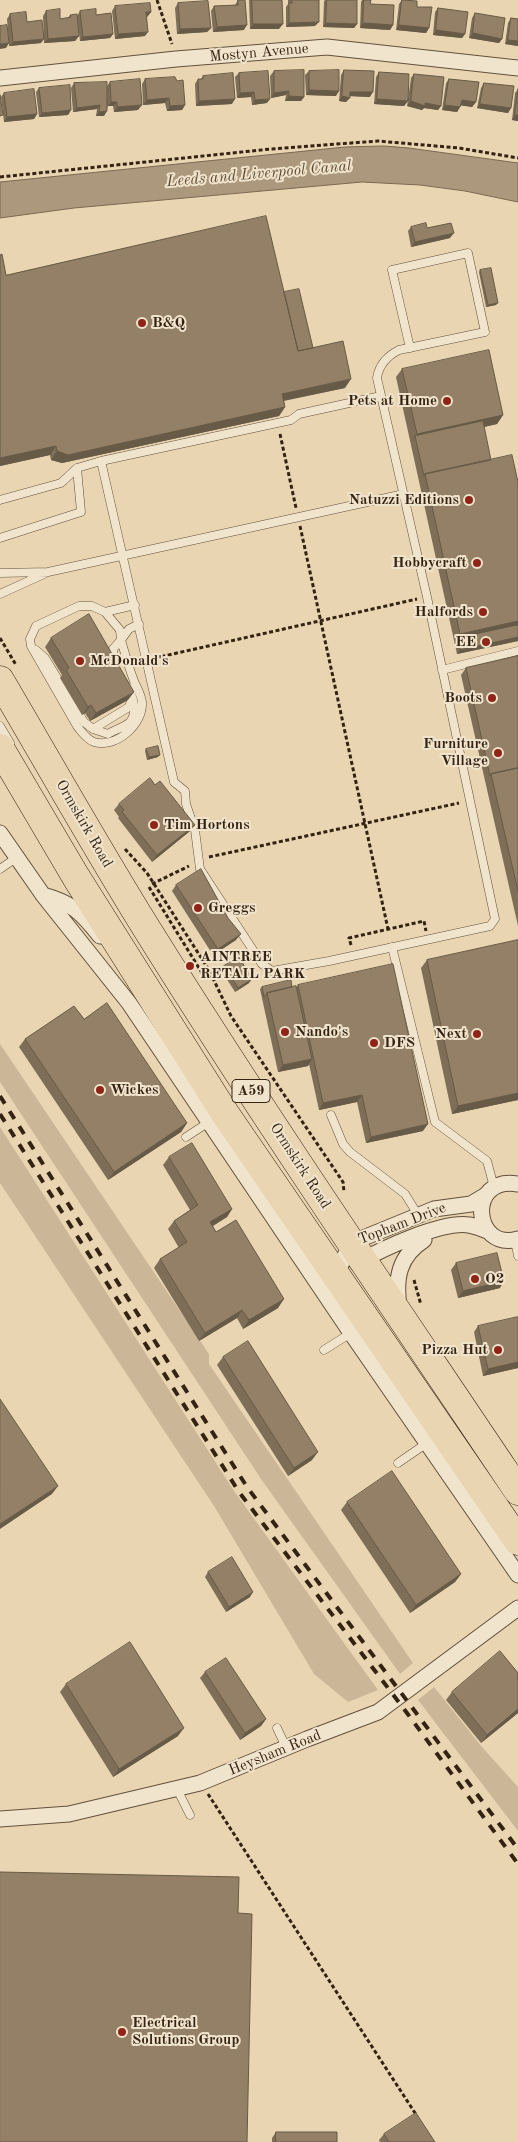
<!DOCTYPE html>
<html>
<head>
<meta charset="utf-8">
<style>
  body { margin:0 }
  canvas { display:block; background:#ead5b2 }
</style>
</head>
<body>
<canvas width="518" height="2142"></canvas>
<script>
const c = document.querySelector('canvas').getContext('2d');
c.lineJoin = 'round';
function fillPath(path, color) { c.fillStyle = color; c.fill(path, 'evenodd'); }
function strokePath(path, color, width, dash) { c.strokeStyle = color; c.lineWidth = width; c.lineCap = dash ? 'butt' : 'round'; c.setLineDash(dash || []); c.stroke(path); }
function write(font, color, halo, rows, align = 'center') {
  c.font = font + ' "Old Standard TT",serif'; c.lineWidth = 4; c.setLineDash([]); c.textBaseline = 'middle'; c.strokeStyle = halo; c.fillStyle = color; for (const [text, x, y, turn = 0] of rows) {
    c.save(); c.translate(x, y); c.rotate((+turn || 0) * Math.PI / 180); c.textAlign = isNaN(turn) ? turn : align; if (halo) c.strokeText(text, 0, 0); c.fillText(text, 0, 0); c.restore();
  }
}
fillPath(new Path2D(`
  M0,1044L209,1354V1364L413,1663L400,1674L261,1479L0,1082Z
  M0,1127L234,1491L378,1690L348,1702L314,1674L214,1506L0,1183Z
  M434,1687L482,1747L518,1787V1831L418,1700Z`), '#cbb797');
const water = new Path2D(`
  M384,146L409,148L518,163V202L465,191L420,185L362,182L74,208L0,218V182L345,147Z`);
fillPath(water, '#ac987c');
strokePath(water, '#7c6952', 1);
const lane = new Path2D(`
  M381,396L299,414L291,420L101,461L174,782L185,791L186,804L195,830L200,869L262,964L272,971L329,961L490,926L495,919L427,597L377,378C379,365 387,356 399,350L485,332L468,253L392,270L410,348
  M0,500L61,483L77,468L101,461
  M0,538L81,512L77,468
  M0,573L48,572L404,494
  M0,594L44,574
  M135,605L105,612L92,606H79L36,626L30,639L31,646L77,726C82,732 86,739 94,742C115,749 143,725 142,703C142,696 137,688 134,681C129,668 125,654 121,640L129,629L139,624
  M105,612L120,630L121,640L113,649V658L116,664
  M36,650L45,658L84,722L93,729L108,734C114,730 125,727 130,722C138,712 133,697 128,687
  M442,670L518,651
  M0,726L10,743
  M93,729L129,707L132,698
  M0,869L16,858
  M392,947L435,1122L487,1161L494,1187
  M331,1115L343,1144L350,1152L405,1194L418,1215
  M186,1137L209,1122
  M515,1240L518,1256
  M324,1350L351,1333
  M398,1463L427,1443
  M277,1728L286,1747
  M177,1789L190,1815`);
const street = new Path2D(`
  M0,78L176,59L327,47L518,68
  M0,833L43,895L129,1003L351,1333L518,1575
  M43,895C72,903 81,912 100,936
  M518,1184C466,1175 473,1252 518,1239
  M357,1263C382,1249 441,1221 469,1225C475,1226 482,1229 488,1231
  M336,1275L351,1243L434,1209L471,1204L486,1195
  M399,1306C395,1278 399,1256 424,1240
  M0,1819L69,1814L200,1783L307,1739L378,1712L518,1608`);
const highway = new Path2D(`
  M0,680C50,765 98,851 150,934C268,1123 394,1306 518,1491
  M0,748L76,877L224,1112L518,1541`);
strokePath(lane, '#62503b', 9);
strokePath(street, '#62503b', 17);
strokePath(highway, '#342313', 29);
strokePath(new Path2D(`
  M157,0L172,44
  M0,177L271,149L378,141L459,148L518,158
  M280,434L296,508
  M300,526L388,929
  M0,638L16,665
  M155,658L417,599
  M125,849L147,873L209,970L231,1016L343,1182L344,1192
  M209,857L459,803
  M152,884L189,866
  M149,887L207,981
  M351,945L349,938L424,921L426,931
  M414,1280L421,1305
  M208,1794L417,2116`), '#342313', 3, [4, 2.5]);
strokePath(lane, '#f1e4cd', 8);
strokePath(street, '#f1e4cd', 15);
strokePath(highway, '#ead5b2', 28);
strokePath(new Path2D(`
  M0,1096L247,1487L518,1849
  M0,1114L239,1492L407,1713L518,1864`), '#342313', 4, [9, 9]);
fillPath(new Path2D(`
  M238,0L244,30L213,32L211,11L214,6L235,5Z
  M249,0H282L279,29H250Z
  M288,0H319L315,26L286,27V7L288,4Z
  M325,0H357V24L354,28L323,27L324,1Z
  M362,0H371L370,4L393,25L390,30L360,28L361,2Z
  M402,0L417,7L429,28L426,33L396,30L399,4Z
  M178,3L211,28L207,32L177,34L175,8Z
  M115,6L151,12L147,17L145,36L115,39L112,11Z
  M438,8L465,34L462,38L433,35L435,12Z
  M46,11L60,19L68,18L70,15L79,36L75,41L44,43L43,16Z
  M80,11L96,15L113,34L110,38L80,41L77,16Z
  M475,13L502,39L499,43L469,38L472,18Z
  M10,14L27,22L41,43L9,46L7,19Z
  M511,18L518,19V46L505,44L508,23Z
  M344,70L370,97L350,96L346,102L339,101L341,75Z
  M274,71L304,97L301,101H285L286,95L271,98L270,76Z
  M309,71L336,96L306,95L305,75Z
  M379,72L408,101L404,106L374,104L376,77Z
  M239,73L267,103L252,105L251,97L237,98L235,77Z
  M414,74L441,106L438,110L424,108L422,110L407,106L411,78Z
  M203,76L232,104L196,106L195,84L198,79H201Z
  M145,79L185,105L182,110L167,111L165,103L143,105L142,84Z
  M449,79L476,102L472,107L461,105L457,112L442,110L446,83Z
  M110,82L138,110L114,112L113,106H108L104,116H96L97,109L73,112L71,88L74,83L107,86Z
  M484,83L511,108L508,113L477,108L481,88Z
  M39,88L71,110L68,115L39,117L36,92Z
  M518,89V121L512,120L515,93Z
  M4,93L37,114L34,119L4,122L1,97Z
  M411,227L427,228L450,238L411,247L408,231Z
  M0,255L6,275L284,292L313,348L345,388L284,401L285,407L279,416L62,463L51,460L50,455L0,466Z
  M480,270L496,305L486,307L479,272Z
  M402,369L503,415L497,424L484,427L518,641L457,654L396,377Z
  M51,638L128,700L90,721L85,713L82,715L60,678L62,675L45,647Z
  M518,656V926L461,675L466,668Z
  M146,749L158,757L147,760L145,751Z
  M119,804L195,825L190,831L152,862L118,818L119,817L114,810Z
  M176,885L236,940L213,955L172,891Z
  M518,940V1100L452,1114L421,968L427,960Z
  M224,966L249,983L235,992L221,970Z
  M298,985L423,1131L366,1143L357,1102L319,1110L309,1064L308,1066L278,1072L260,989L262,987H296Z
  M84,1019L187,1123L181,1132L108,1180L19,1047L25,1039Z
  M169,1157L232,1209L227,1217L213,1226L216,1232L278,1308L243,1329L237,1318L199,1341L154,1268L160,1259L179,1248L168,1229L174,1221L190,1210L163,1165Z
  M456,1263L500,1288L458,1298L451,1270Z
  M478,1326L518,1368L483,1376L474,1332Z
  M223,1357L312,1460L288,1476L217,1365Z
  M347,1502L461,1574L455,1582L410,1613L341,1510Z
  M208,1572L250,1597L226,1612L205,1577Z
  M205,1672L266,1719L261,1726L240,1740L200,1678Z
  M518,1673V1713L481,1743L446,1700L452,1692Z
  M66,1684L178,1736L113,1777L60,1692Z
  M276,2132L337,2142H272V2138Z
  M384,2134L435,2142H380L379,2140Z`), '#7e6e58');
fillPath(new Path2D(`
  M146,12H151L147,17L143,16Z
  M319,22L315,26L286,27L289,23Z
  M326,23L357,24L354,28L323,27Z
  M363,23L393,25L390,30L360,28Z
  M253,24H283L279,29H250Z
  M247,25L244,30L213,32L217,27Z
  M399,25L429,28L426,33L396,30Z
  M211,28L207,32L177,34L180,29Z
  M436,30L465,34L462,38L433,35Z
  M148,32L145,36L115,39L118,34Z
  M473,33L502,39L499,43L469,38Z
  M113,34L110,38L80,41L83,37Z
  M79,36L75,41L44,43L48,39Z
  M44,39L41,43L9,46L13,42Z
  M508,40L518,41V46L505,44Z
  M9,43L6,48L0,49V44Z
  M309,90L339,91L336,96L306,95Z
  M289,91L286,95L271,98L274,93Z
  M254,92L251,97L237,98L240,93Z
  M350,92H373L370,97L347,96Z
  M289,96L304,97L301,101H285Z
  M342,96L350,98L346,102L339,101Z
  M169,98L165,103L143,105L147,100Z
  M235,99L232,104L196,106L199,101Z
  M270,99L267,103L252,105L255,100Z
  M377,99L408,101L404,106L374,104Z
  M462,100L476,102L472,107L458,105Z
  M411,101L425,103L441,106L438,110L424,108L422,110L407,106Z
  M111,102H117L113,106H108Z
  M480,104L511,108L508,113L477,108Z
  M100,105L97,109L73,112L77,108Z
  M142,105L138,110L114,112L117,107Z
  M185,105L182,110L167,111L170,106Z
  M445,105L460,107L457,112L442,110Z
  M71,110L68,115L39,117L42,113Z
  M107,111L104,116H96L99,112Z
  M37,114L34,119L4,122L7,117Z
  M515,115H518V121L512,120Z
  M454,233L450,238L411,247L415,242Z
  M498,303L496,305L486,307L488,305Z
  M351,379L345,388L276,402L282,394Z
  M285,407L279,416L62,463L51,460L57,451Z
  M503,415L497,424L417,442L415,436L411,443L417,434Z
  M56,446L50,455L0,466V458Z
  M518,621V629L458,638L455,643L460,634Z
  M518,637V641L457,654L460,650Z
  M134,692L128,700L90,721L96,713Z
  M91,705L85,713L82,715L88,707Z
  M160,755L158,757L147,760L149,757Z
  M195,825L190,831L152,862L157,855Z
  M241,934L236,940L213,955L218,949Z
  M252,979L249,983L235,992L238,988Z
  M312,1059L308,1066L278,1072L283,1065Z
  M518,1093V1100L452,1114L458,1106Z
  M362,1095L357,1102L319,1110L323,1103Z
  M187,1123L181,1132L108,1180L114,1172Z
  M428,1124L423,1131L366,1143L371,1137Z
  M232,1209L227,1217L204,1231L210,1222Z
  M504,1281L500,1288L458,1298L463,1291Z
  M284,1299L278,1308L243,1329L249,1320Z
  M242,1310L237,1318L199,1341L205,1333Z
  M518,1362V1368L483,1376L488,1369Z
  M318,1452L312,1460L288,1476L294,1468Z
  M58,1486L52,1494L0,1529V1524Z
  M461,1574L455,1582L410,1613L416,1605Z
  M253,1592L250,1597L226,1612L229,1607Z
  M518,1709V1713L481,1743L487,1735Z
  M266,1719L261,1726L240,1740L245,1733Z
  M184,1728L178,1736L113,1777L119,1769Z`), '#675a47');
const building = new Path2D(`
  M238,0H245L247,25L217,27L214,6L238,5Z
  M252,0H282L283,24H253Z
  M291,0H319V22L289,23V3H292Z
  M327,0H357V24L326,23Z
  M364,0H371L370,4L394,5L393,25L363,23Z
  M402,0L417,1V7H432L429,28L399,25Z
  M208,1L211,28L180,29L178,3Z
  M150,3L151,12H146L148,32L118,34L115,6Z
  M438,8L468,12L465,34L436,30Z
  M60,9V19L71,17L70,15L77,14L79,36L48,39L46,11Z
  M96,9V15L111,13L113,34L83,37L80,11Z
  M26,12L27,22L42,20L44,39L13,42L10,14Z
  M475,13L505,18L502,39L473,33Z
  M511,18L518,19V41L508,40Z
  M7,25L9,43L0,44V26Z
  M304,70V97L289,96V91L274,93V71Z
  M339,70V91L309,90V71Z
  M344,70L374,71L373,92H350V98L342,96Z
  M268,71L270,99L255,100L254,92L240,93L239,73Z
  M379,72L409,74L408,101L377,99Z
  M233,73L235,99L199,101L198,79H203V76Z
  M414,74L444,77L441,106L425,103V106L411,101Z
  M175,77L177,81L183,80L185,105L170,106L169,98L147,100L145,79Z
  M140,79L142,105L117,107V102H111L110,82Z
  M449,79L479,82L476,102L462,100L460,107L445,105Z
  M107,82V111L99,112L100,105L77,108L74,83Z
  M484,83L514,86L511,108L480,104Z
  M70,85L71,110L42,113L39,88Z
  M34,89L37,114L7,117L4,93Z
  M518,89V115H515Z
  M0,95L3,115L0,116Z
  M266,216L298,351L343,341L351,379L282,394L285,407L68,455L57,451L56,446L0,458V255L2,254L6,275Z
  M426,223L427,228L451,223L454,233L415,242L411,227Z
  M491,268L498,303L488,305L480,270Z
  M299,289L313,348L298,351L284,292Z
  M489,350L503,415L417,434L402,369Z
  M483,421L491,460L425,474L424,476L415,436Z
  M512,455L518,482V621L460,634L425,474Z
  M89,614L134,692L96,713L91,705L88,707L66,670L69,668L51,638Z
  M518,625V637L460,650L458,638Z
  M518,656V768L491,774L490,776L466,668Z
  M158,746L160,755L149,757L146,749Z
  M518,768V891L491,774Z
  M150,778L155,785L160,781L195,825L157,855L122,812L124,810L119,804Z
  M201,869L228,918L241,934L218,949L176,885Z
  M518,940V1093L458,1106L427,960Z
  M239,957L252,979L238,988L224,966Z
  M393,964L428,1124L371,1137L362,1095L323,1103L298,985Z
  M291,980L292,987L267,993L264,997L262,987Z
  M296,986L312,1059L283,1065L267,993Z
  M107,1003L187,1123L114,1172L25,1039L74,1006L84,1019Z
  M192,1143L232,1209L210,1222L216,1232L236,1220L284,1299L249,1320L242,1310L205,1333L160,1259L187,1242L174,1221L198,1205L169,1157Z
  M497,1253L504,1281L463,1291L456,1263Z
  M518,1317V1362L488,1369L478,1326Z
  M248,1341L318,1452L294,1468L223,1357Z
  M0,1399L58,1486L0,1524Z
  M392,1471L461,1574L416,1605L347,1502Z
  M232,1557L253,1592L229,1607L208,1572Z
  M130,1642L184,1728L119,1769L66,1684Z
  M500,1651L518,1673V1709L487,1735L452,1692Z
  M226,1658L266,1719L245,1733L205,1672Z
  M0,1872L239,1877L238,1913L252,1914L247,2142H0Z
  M416,2113L435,2142H389L384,2134Z
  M276,2132H337V2142H276Z`);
fillPath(building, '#938066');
strokePath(building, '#675a47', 1);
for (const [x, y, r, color] of [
  [142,323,5,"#8f2418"],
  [447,401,5,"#8f2418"],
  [469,500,5,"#8f2418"],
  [477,563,5,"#8f2418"],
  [483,612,5,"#8f2418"],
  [486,642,5,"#8f2418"],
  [80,661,5,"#8f2418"],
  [492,698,5,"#8f2418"],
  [498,753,5,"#8f2418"],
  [154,825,5,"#8f2418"],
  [198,908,5,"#8f2418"],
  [190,966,5,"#8f2418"],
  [285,1032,5,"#8f2418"],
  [477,1034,5,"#8f2418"],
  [374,1043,5,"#8f2418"],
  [100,1090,5,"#8f2418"],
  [475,1279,5,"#8f2418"],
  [498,1350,5,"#8f2418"],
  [122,2032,5,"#8f2418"]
]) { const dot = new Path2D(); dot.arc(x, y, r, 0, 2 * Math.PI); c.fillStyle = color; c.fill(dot); strokePath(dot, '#f1e4cd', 2); }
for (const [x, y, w] of [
  [251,1091,38]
]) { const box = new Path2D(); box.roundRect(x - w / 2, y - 11.5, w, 23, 4); c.fillStyle = '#f1e4cd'; c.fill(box); strokePath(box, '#342313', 1); }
write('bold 14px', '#342313', null, [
  ["A59",251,1091]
]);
write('15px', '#342313', '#f1e4cd', [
  ["Mostyn Avenue",259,53,-5],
  ["Ormskirk Road",84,824,60],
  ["Ormskirk Road",300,1166,57],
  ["Topham Drive",402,1224,-21],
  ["Heysham Road",275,1753,-22]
]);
write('bold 15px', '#342313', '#f1e4cd', [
  ["B&Q",152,323],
  ["Pets at Home",437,401,"right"],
  ["Natuzzi Editions",459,500,"right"],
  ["Hobbycraft",467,563,"right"],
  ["Halfords",473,612,"right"],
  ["EE",476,642,"right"],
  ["McDonald's",90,661],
  ["Boots",482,698,"right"],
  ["Furniture",488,744,"right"],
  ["Village",488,761,"right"],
  ["Tim Hortons",164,825],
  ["Greggs",208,908],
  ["AINTREE",200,957],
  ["RETAIL PARK",200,974],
  ["Nando's",295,1032],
  ["Next",467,1034,"right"],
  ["DFS",384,1043],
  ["Wickes",110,1090],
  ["O2",485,1279],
  ["Pizza Hut",488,1350,"right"],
  ["Electrical",132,2023],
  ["Solutions Group",132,2040]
], 'left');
write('italic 16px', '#5e4c38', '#f1e4cd', [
  ["Leeds and Liverpool Canal",259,174,-5]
]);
</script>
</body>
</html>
